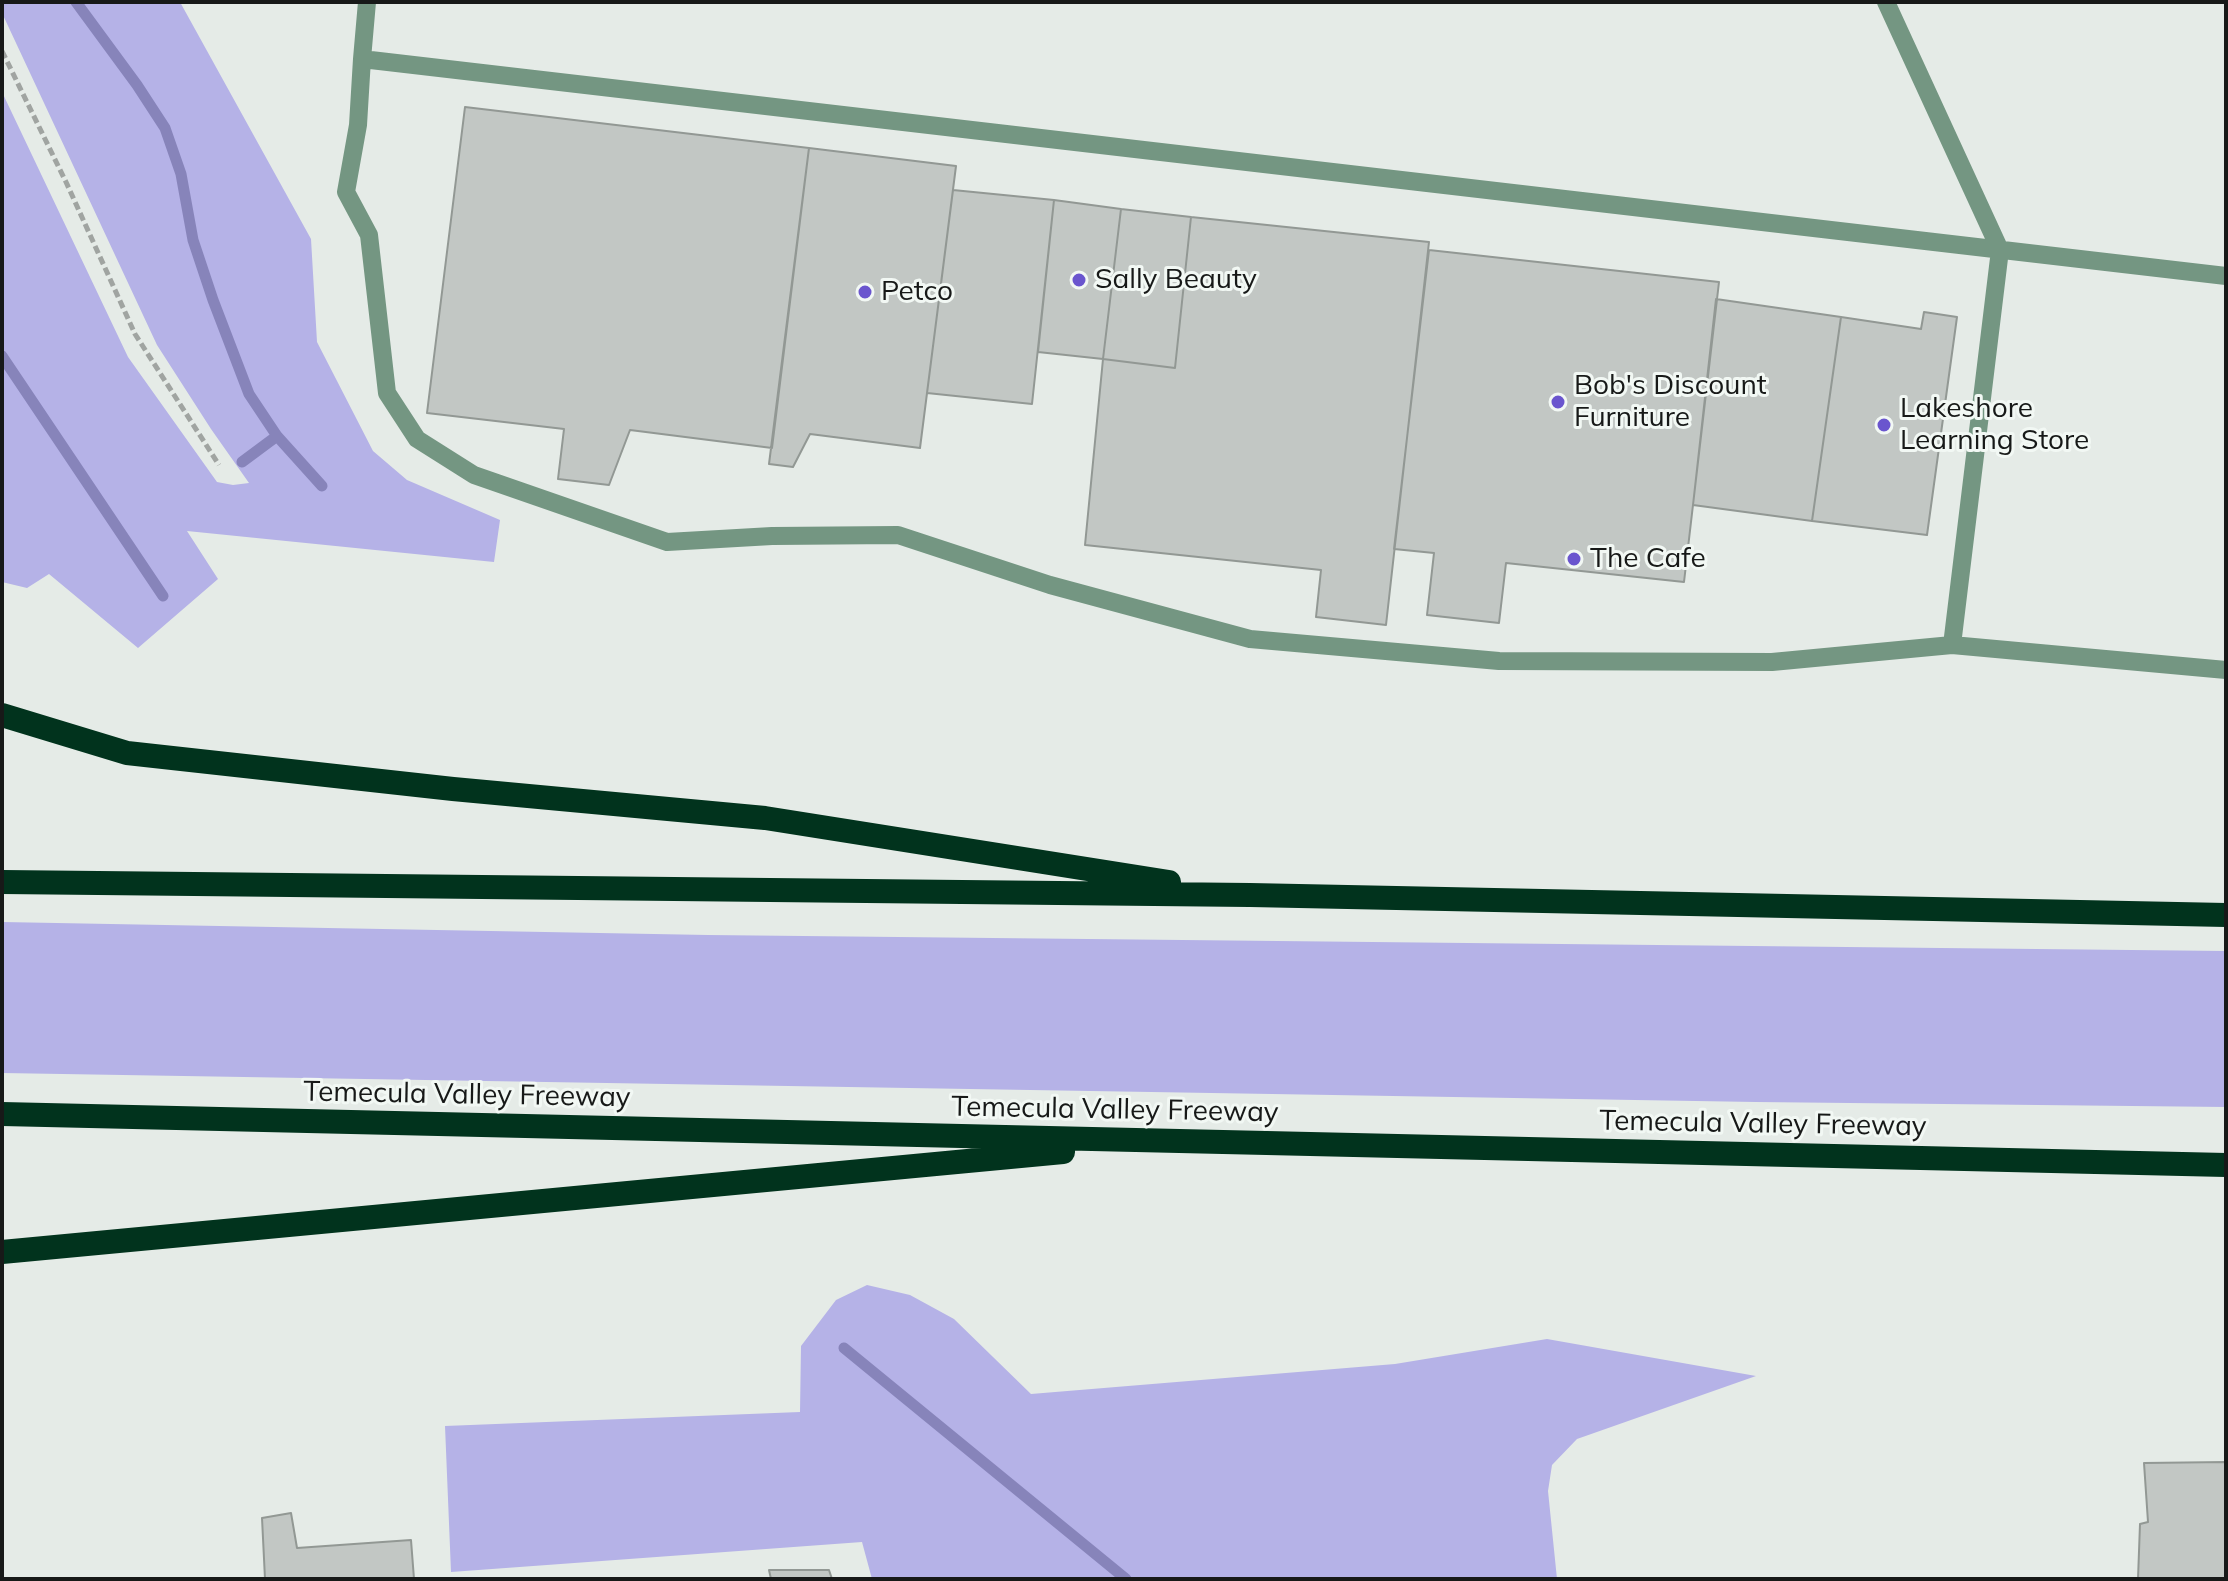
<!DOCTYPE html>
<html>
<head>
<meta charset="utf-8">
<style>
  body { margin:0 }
  #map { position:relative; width:2228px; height:1581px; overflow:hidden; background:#e5ebe7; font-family:Mulish,sans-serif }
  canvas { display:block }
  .frame { position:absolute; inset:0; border:4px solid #171918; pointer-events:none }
</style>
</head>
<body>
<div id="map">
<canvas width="2228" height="1581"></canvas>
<div class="frame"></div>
</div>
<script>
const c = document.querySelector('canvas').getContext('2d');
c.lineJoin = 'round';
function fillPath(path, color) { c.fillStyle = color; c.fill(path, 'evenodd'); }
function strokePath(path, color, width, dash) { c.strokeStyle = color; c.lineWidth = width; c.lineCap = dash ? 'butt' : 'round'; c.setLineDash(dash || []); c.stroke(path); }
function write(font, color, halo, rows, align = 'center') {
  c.font = font + ' Mulish,sans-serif'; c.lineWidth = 6; c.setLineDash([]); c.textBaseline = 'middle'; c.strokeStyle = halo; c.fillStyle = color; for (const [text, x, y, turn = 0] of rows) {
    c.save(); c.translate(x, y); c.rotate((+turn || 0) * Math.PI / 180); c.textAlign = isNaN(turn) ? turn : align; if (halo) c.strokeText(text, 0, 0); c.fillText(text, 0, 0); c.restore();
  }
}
fillPath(new Path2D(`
  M2,2H180L311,239L317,342L373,451L407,480L500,520L494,562L187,531L218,579L138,648L49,574L27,588L2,582V92L128,357L217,482L233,485L249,483L211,429L157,345L2,13Z
  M2,922L708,935L2226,951V1107L1756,1102L2,1073Z
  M867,1285L910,1295L954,1319L1031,1394L1395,1364L1547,1339L1756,1376L1577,1439L1552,1465L1548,1491L1557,1579H872L862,1542L451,1572L445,1426L800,1412L801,1346L836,1300Z`), '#b5b2e7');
strokePath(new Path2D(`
  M76,2L137,85L165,128L181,174L193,240L213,300L249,394L277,436
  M2,356L163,596
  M242,462L277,436L322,486
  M844,1348L1126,1579`), '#8784ba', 11);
const building = new Path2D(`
  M465,107L809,148L772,448L630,430L609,485L558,479L564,429L427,413Z
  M809,148L956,166L920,448L810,434L793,467L769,464Z
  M953,190L1054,200L1032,404L927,393Z
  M1054,200L1121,209L1103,359L1038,352Z
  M1121,209L1191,217L1175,368L1103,359Z
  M1191,217L1429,242L1386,625L1316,617L1321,570L1085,545L1103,359L1175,368Z
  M1429,250L1719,282L1684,582L1506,563L1499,623L1427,615L1434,553L1394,549Z
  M1716,299L1841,317L1812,521L1693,505Z
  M1924,312L1957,317L1927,535L1812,521L1841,317L1921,329Z
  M2226,1462V1579H2138L2140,1524L2148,1522L2144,1463Z
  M291,1513L297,1548L411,1540L414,1579H265L262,1518Z
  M769,1570H829L832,1579H771Z`);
fillPath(building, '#c2c7c4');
strokePath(building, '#929894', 2);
strokePath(new Path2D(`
  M2,51L66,182L135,334L219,465`), '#a0a4a1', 5, [8, 4]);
strokePath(new Path2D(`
  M367,2L362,59L2226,276
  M1886,2L2000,250L1952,645
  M362,59L358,125L346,192L369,235L387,393L417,439L474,475L667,542L772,536L898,535L1050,585L1250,639L1499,661L1772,662L1952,645L2226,670`), '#749682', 18);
strokePath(new Path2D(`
  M2,715L127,753L453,789L765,818L1169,882
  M2,882L1250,895L2226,915
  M2,1114L2226,1165
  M2,1252L1063,1152`), '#01331d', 24);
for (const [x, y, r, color] of [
  [1079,280,8,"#6a55ce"],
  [865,292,8,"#6a55ce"],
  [1558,402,8,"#6a55ce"],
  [1884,425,8,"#6a55ce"],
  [1574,559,8,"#6a55ce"]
]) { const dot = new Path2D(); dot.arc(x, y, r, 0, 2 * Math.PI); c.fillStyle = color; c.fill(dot); strokePath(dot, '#f2f8f4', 3); }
write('28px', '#171918', '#f2f8f4', [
  ["Sally Beauty",1095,280],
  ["Petco",881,292],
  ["Bob's Discount",1574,386],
  ["Furniture",1574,418],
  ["Lakeshore",1900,409],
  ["Learning Store",1900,441],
  ["The Cafe",1590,559]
], 'left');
write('28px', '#171918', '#f2f8f4', [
  ["Temecula Valley Freeway",467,1095,1],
  ["Temecula Valley Freeway",1115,1110,1],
  ["Temecula Valley Freeway",1763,1124,1]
]);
</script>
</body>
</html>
